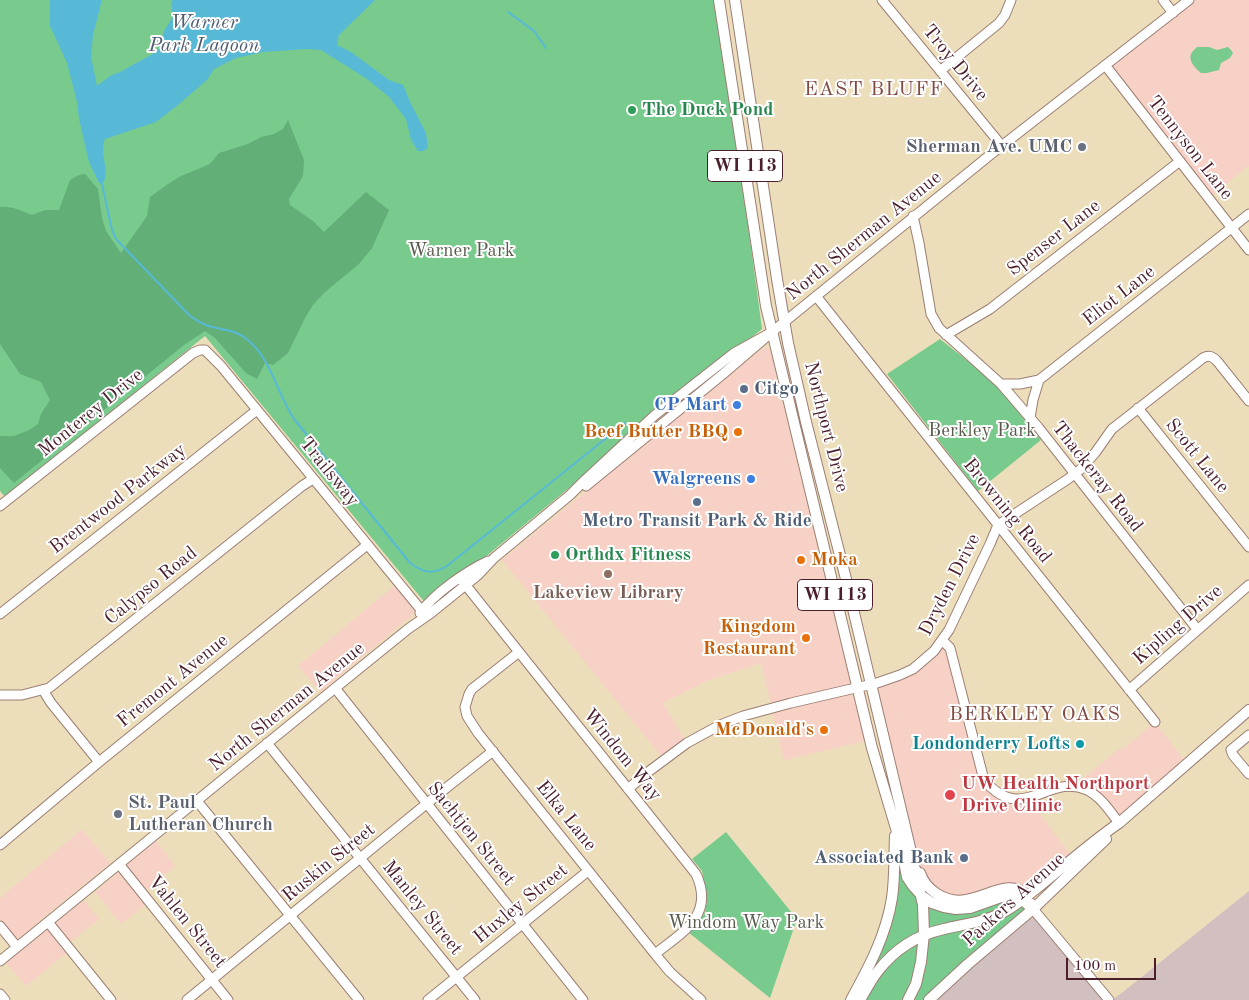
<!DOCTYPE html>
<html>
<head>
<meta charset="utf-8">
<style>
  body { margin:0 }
  #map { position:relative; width:1249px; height:1000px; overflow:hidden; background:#eddebb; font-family:"Old Standard TT",serif }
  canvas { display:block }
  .scale { position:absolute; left:1066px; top:958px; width:90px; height:22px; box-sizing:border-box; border:2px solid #4a1f2b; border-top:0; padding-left:6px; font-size:15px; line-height:18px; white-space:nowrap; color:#4a1f2b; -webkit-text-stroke:4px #fff; paint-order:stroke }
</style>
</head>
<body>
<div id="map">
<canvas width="1249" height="1000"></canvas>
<div class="scale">100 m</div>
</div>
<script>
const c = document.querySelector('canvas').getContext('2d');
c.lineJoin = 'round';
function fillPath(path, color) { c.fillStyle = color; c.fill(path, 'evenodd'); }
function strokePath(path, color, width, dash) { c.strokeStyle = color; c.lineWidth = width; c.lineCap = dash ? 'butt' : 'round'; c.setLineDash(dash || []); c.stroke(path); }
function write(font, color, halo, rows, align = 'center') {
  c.font = font + ' "Old Standard TT",serif'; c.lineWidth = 4; c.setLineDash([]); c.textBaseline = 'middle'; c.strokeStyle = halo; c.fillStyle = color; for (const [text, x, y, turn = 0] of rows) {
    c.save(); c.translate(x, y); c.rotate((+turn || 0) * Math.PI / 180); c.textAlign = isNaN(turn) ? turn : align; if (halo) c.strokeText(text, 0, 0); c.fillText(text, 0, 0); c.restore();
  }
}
fillPath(new Path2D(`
  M1195,0H1249V165L1211,197L1109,66Z
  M764,348L770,349L772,352L774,357L776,375L850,681L849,684L845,686L771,704L761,663L709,680L663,703L685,740L661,756L502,560L700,398L760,350Z
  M395,585L415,609L414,614L320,692L298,666Z
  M942,640L949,646L984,780L997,793L1027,797L1072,857L1027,896L953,900L921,877L871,684L900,675Z
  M848,694L856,699L865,741L784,760L772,712Z
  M1155,722L1187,764L1119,823L1101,801L1073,787L1121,747L1123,749Z
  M82,829L110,863L19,938L13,936L0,920V898Z
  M156,841L175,866L139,897L145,905L121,924L95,892Z
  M84,900L99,919L64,947L68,952L26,986L6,963Z`), '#f7d1c6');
fillPath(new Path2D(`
  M1249,891V1000H1112L1123,992Z
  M1033,909L1109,1000H929Z`), '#d2bfbf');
fillPath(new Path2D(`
  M0,0H714L742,180L762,329L427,605L205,336L5,497L0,491Z
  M1197,47H1209L1217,50L1228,47L1231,50L1233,53L1230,58L1221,63L1219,70L1207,73H1201C1196,69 1188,61 1191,54C1191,53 1196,48 1197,47Z
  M940,339L994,382L1041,440L978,491L887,374Z
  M726,832L797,919L770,998L688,932L698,923L705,912L707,900L702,871L692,859Z
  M899,862L917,895L920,912V932L856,1000L873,966Z
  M1014,899C986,918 961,921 929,927L926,902Z
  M1022,905L1025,908L1022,912L925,1000H911L928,936Z
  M920,942L913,975L903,1000H865L880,974L908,947Z`), '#78cb8d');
fillPath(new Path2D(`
  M288,120L304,160L303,176L289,199L290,205L313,221L324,232L366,192L389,210L372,248L359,264L325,292L313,305L306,316L288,353L273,365L265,363L257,379L246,373L215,338L205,331L184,345L14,483L0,468V436H14L29,430L38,424L41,414L50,400L41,382L20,374L0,344V207C12,206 21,211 32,215L45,210H59L70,180L79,175L85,174L98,189L102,218L106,231L121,253L147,216L150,197L168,184L181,176L210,164L219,153L248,144L261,137L274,134L283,129Z`), '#62af78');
fillPath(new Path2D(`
  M50,0H102L93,35L91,57L97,86L110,76L120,72L158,51L164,31L173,17L171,2L173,0H375L339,35L337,45L351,52L389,80L403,85L411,104L426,133L428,148L423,151H418L411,140L406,119L389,97L367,79L321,50L307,49L263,52L236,58L214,69L207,80L178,105L156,122L105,139C98,153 112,173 102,184L99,183L89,162L79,119L77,102L67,63L50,26Z`), '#58b9d6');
strokePath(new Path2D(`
  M508,12L534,31L546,48
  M102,184L112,230L116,239L190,316C195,319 200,323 206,325C219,330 233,329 244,337C271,356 276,392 294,419L410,563C424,573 432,575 447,566L625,423`), '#58b9d6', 2);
const minor = new Path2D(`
  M882,0L1002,146
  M1163,0L1173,13
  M1105,65L1249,250
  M940,71L999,23L1005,15L1011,0
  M913,216L919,243L931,314L939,328L1001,384L1038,427L1197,629
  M816,296L1155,722
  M946,335L990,309L1180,161
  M1001,384H1020L1039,380L1249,214
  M1138,408L1249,547
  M1030,418L1033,400L1039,380
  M586,486L723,374L772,332L990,155L1189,0
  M0,506L193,353L200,350H205L221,366L426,616
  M460,578L696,874C715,915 683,932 655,954
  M420,613C435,593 465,572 488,561
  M0,614L257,410
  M942,640L950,648L984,780C1023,826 1048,772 1087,790C1100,796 1110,811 1119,823
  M519,652L472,689L469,694L465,707L467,716L478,733L655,954L670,972L701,1000
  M335,688L583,1000
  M43,690L51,703L99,762
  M1129,690L1249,585
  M0,695H22L49,688L302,486L313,479
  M1249,735L1231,750L1233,755L1249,774
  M267,743L475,1000
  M628,789L648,772L687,743L720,725L743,716L791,703L877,683L900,675L913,669L934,651L949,630L990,544L998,525L1068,479L1081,469L1095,453L1112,429L1203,358C1209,355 1212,356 1217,361L1249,401
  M197,801L359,1000
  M0,845L99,762L367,545
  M119,864L228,1000
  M1031,903L1033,909L1109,1000
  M48,922L111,1000
  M0,926L17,947
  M0,961L329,693L408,629L431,613L478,575L494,558L570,495L585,480L655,415L734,353L772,332
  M0,994L5,1000
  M187,1000L436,796L493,751
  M428,1000L588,871`);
const major = new Path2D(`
  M719,0L766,306L872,748L901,845L907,877L913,886L923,897L932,903L944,907L956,909L970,908L1001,897L1012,896L1022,900L1033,909
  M735,0L777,279L788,343L806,422L845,575L912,856L923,905L924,934L921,962L916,984L908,1000
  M920,873C923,882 929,889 937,894C972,917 1003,871 1027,896
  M851,1000C869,967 886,936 892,898C895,878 894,857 895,836
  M860,1000C866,990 871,980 878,971C895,949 917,935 944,929C965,924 986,922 1005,911C1013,907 1020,901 1027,896C1058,872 1087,845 1119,823L1249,710
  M929,1000L968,964L1033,909L1106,839`);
strokePath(minor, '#9c7e73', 11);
strokePath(major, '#9c7e73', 12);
strokePath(minor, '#fff', 9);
strokePath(major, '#fff', 10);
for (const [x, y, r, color] of [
  [632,110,5,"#2e9e5b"],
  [1082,147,5,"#6b7280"],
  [744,389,5,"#5c6f8a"],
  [737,405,5,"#3f7fe0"],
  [738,432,5,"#e8710a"],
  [751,479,5,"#3f7fe0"],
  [697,502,5,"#5c6f8a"],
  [555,555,5,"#2e9e5b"],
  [801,560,5,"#e8710a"],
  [608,574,5,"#8d6e63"],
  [806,638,5,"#e8710a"],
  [824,730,5,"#e8710a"],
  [1080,744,5,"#0f9aa8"],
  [950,795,6,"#e0444e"],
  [118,814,5,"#6b7280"],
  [964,858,5,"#5c6f8a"]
]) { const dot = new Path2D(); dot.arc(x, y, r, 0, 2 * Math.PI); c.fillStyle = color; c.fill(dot); strokePath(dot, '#fff', 2); }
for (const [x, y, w] of [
  [745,166,75],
  [835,595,75]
]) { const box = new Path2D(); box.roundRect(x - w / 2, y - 15.5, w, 31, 4); c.fillStyle = '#fff'; c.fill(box); strokePath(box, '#4a1f2b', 1); }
write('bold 18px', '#4a1f2b', null, [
  ["WI 113",745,166],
  ["WI 113",835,595]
]);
write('19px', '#4a1f2b', '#fff', [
  ["Troy Drive",955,63,51],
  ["Tennyson Lane",1190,148,52],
  ["North Sherman Avenue",864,236,-39],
  ["Spenser Lane",1054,238,-38],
  ["Eliot Lane",1119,296,-38],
  ["Monterey Drive",91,413,-39],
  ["Northport Drive",826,427,76],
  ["Scott Lane",1197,456,51],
  ["Trailsway",329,472,51],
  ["Thackeray Road",1097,477,52],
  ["Brentwood Parkway",118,499,-38],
  ["Browning Road",1007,511,51],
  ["Dryden Drive",950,585,-63],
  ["Calypso Road",151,586,-39],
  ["Kipling Drive",1178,625,-41],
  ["Fremont Avenue",173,681,-39],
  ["North Sherman Avenue",287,707,-39],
  ["Windom Way",622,755,51],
  ["Elka Lane",566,816,51],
  ["Sachtjen Street",471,834,51],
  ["Ruskin Street",329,863,-39],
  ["Packers Avenue",1014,900,-42],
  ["Huxley Street",521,904,-39],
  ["Manley Street",422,908,51],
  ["Vahlen Street",187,922,51]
]);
write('bold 19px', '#27864d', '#fff', [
  ["The Duck Pond",642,110],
  ["Orthdx Fitness",565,555]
], 'left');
write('bold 19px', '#5b616d', '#fff', [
  ["Sherman Ave. UMC",1072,147],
  ["St. Paul",128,803,"left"],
  ["Lutheran Church",128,825,"left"]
], 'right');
write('19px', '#5a5b4d', '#fff', [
  ["Warner Park",461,251],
  ["Berkley Park",982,431],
  ["Windom Way Park",746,923]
]);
write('bold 19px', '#4e5e75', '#fff', [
  ["Citgo",754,389],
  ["Metro Transit Park & Ride",697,521,"center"],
  ["Associated Bank",954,858,"right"]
], 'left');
write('bold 19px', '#366cbe', '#fff', [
  ["CP Mart",727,405],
  ["Walgreens",741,479]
], 'right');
write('bold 19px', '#c56008', '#fff', [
  ["Beef Butter BBQ",728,432],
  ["Moka",811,560,"left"],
  ["Kingdom",796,627],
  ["Restaurant",796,649],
  ["McDonald's",814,730]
], 'right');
write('bold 19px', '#785e54', '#fff', [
  ["Lakeview Library",608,593]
]);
write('bold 19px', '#0d838f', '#fff', [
  ["Londonderry Lofts",1070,744]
], 'right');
write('bold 19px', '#be3a42', '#fff', [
  ["UW Health Northport",961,784],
  ["Drive Clinic",961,806]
], 'left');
write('italic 20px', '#505d6f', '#fff', [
  ["Warner",204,23],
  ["Park Lagoon",204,46]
]);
c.letterSpacing = '1px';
write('20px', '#814a43', '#fff', [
  ["EAST BLUFF",874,90],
  ["BERKLEY OAKS",1035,715]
]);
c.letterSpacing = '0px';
</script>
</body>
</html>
